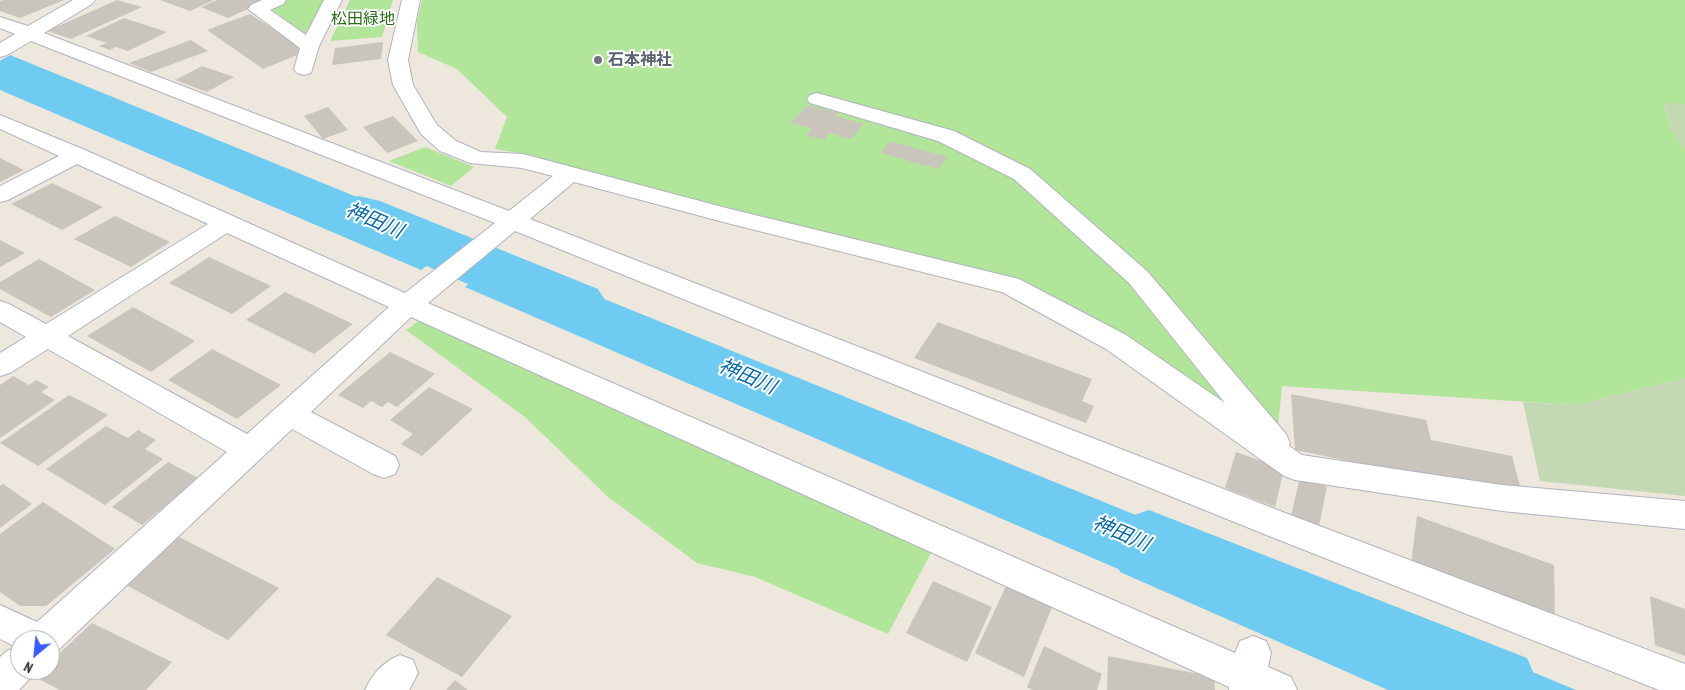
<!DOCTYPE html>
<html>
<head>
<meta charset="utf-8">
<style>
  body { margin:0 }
  #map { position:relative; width:1685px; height:690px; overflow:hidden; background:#ede7dd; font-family:"PT Sans Narrow",sans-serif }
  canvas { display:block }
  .north { position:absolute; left:10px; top:630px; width:50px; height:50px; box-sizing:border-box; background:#fff; border:1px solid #aaa; border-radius:50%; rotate:208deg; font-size:14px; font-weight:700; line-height:20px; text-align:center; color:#2b2b2b }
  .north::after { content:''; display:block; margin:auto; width:18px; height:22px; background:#3a5afd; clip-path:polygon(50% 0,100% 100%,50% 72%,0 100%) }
</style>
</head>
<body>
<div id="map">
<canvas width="1685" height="690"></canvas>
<div class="north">N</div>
</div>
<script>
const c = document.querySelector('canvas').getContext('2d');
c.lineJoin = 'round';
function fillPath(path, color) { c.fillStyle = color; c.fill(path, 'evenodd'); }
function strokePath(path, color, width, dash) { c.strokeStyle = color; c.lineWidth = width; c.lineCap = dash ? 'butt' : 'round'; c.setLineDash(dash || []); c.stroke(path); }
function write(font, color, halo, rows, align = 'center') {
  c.font = font + ' "PT Sans Narrow","Noto Sans JP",sans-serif'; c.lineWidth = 4; c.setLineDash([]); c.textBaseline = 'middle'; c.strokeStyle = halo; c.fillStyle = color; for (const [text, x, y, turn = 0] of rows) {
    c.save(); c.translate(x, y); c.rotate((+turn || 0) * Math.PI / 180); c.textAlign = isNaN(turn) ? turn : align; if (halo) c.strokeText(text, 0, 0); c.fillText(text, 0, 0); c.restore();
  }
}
fillPath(new Path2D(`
  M283,0H325L305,34L268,7Z
  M350,0H393L382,37L330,41Z
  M422,0H1685V104H1664L1671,128L1685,150V378L1575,405L1282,386L1278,426L1246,424L1132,340L1012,277L605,178L531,155L495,149L507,117L457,69L418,52L417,22Z
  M425,147L474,167L451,186L389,161Z
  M420,320L934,547L888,634L755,577L697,563L607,496L525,417L406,330Z`), '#b1e599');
fillPath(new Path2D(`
  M1664,103L1685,104V150L1671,128Z
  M1685,378V496L1540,481L1523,402L1575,405Z`), '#c5d8b4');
fillPath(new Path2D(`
  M10,55L462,240L421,270L0,90V61Z
  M501,257L1244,559L1227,616L465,287Z
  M1286,570L1576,690H1411L1272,628Z`), '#6fcbf1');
fillPath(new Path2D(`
  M359,196L380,201L598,289L608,305L598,321L575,328L552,321L338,227L329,214L338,201Z
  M1149,510L1527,658L1541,690H1388L1120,572L1107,546L1120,520Z`), '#6fcbf1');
fillPath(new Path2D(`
  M3,0H64L20,18L0,11V1Z
  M117,0L142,7L71,39L47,31Z
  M160,0H214L190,11Z
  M217,0H268L228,18L201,7Z
  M250,14L307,51L263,69L207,30Z
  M124,18L167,32L128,51L116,47L110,50L99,46L107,43L86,36Z
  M191,40L208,51L151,72L129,63Z
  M383,42L381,59L332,65L335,48Z
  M597,56L606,59L599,63L590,61Z
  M202,66L234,77L207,92L175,80Z
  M808,105L839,113L836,116L864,124L851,139L829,133L824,140L806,135L812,129L790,123Z
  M328,107L348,130L323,139L304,116Z
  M393,116L418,141L387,153L363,127Z
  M890,141L947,157L938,169L881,153Z
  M0,158L24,170L0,182Z
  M52,183L103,207L62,230L11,204Z
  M115,216L170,242L131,267L74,239Z
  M0,240L25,253L0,267Z
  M209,257L271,286L232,314L169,283Z
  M39,259L95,290L51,317L0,289V282Z
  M285,292L353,324L314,354L246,320Z
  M133,307L195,341L151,372L87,336Z
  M938,322L1092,379L1082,401L1094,406L1086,423L914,358Z
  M212,349L281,385L237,419L168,380Z
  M390,352L435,374L397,407L388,402L382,407L371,401L363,408L338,395Z
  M13,376L29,385L36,380L49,387L41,392L55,400L0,438V385Z
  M429,387L473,409L422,456L401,444L413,434L390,420Z
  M1291,394L1426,420L1431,440L1512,456L1523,497L1295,450Z
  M69,395L108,415L38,466L0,443Z
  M106,426L128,438L138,430L156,440L145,449L163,459L105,505L46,469Z
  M1236,452L1284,469L1275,507L1225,488Z
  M168,462L198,478L142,525L112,507Z
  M1300,477L1327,487L1319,526L1291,516Z
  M3,484L32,504L0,528V486Z
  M43,502L115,549L46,606H20L0,592V534Z
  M1417,516L1554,565L1555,619L1411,565Z
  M179,537L279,588L228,640L126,585Z
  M437,577L512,616L462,677L386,635Z
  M933,581L992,607L967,662L906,633Z
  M1006,586L1052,607L1024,677L975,653Z
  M1650,596L1685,609V656L1655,645Z
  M92,623L172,662L146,690H60L35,677L42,670H50V662Z
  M1044,646L1102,674L1097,690H1033L1027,687Z
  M1108,656L1214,677L1215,690H1107Z
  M455,680L468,690H446Z`), '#c9c5bc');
const minor = new Path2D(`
  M73,0H95L92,4L44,33L509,211L553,176L522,168L470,163L440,151L421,134L393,85L388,60L402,0H420L408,60L413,85L437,125L456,141L481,152L523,154L730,209L1019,279L1126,335L1225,403L1129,283L1014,179L938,141L810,103L807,99L810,95L817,93L954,131L1030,169L1147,271L1286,434L1290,443L1289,446L1302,455L1502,485L1685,501V529L1502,511L1295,480L1284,476L1106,349L1002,292L727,223L574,182L530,219L1293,516L1685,664V690H1659L1269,536L515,231L428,303L1235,653L1240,641L1253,636L1266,641L1271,653L1268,667L1291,677L1297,690H1229V687L411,317L311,412L395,456L399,465L395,474L384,478L373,474L292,429L56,652L50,654V640H20V670H35L33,675L19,690H0V657L7,651L16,647L0,639V605L37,622L227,452L48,349L10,373L0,376V353L26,337L0,322V301L9,304L46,324L208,224L77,164L8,200L0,202V186L59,156L0,129V115L85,150L405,293L495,223L31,41L7,55L0,57V43L15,34L0,28V17L28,26ZM227,233L389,307L247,434L68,336Z
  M262,0H286L283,4L270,10L306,35L324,0H342L319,46L311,73L304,75L297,73L294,69L300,48L248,9L251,5Z
  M400,655L413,660L418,673L409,690H365C373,673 383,662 400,655Z`);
strokePath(minor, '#b1b3bf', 2);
fillPath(minor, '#fff');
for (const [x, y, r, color] of [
  [598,60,5,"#6b7280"]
]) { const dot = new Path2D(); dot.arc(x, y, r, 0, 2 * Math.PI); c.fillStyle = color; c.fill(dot); strokePath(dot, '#fff', 2); }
write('16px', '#286b19', '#fff', [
  ["松田緑地",363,19]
]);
write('bold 16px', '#5b616d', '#fff', [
  ["石本神社",608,60]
], 'left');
write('italic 20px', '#0b69a0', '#fff', [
  ["神田川",374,221,23],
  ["神田川",747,377,23],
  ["神田川",1121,534,23]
]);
</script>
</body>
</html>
